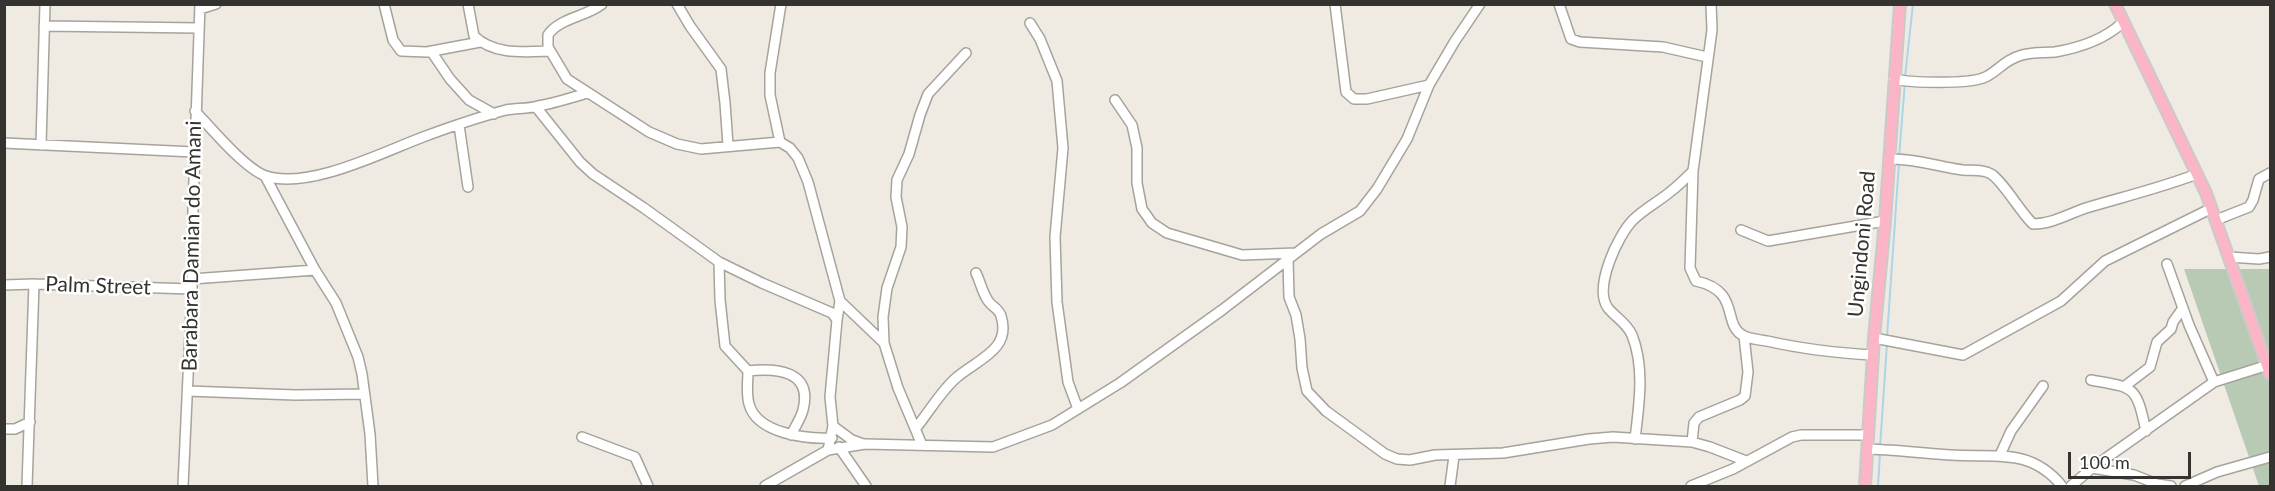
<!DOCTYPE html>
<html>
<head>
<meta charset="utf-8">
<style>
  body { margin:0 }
  #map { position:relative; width:2275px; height:491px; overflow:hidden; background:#efebe3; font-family:Lato,sans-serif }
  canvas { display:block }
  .frame { position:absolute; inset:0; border:6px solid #343330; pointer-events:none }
  .scale { position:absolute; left:2068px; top:452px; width:123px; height:27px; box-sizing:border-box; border:3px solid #343330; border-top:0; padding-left:8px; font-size:18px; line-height:21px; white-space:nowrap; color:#343330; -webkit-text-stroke:4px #fff; paint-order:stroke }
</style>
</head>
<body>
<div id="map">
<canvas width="2275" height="491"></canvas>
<div class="frame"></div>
<div class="scale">100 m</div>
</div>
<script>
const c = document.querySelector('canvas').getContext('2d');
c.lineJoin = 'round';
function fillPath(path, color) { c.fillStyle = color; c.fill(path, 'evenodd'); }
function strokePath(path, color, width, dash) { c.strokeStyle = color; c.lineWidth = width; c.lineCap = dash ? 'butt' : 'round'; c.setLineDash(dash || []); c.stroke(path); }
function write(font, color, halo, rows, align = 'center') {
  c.font = font + ' Lato,sans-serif'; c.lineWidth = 5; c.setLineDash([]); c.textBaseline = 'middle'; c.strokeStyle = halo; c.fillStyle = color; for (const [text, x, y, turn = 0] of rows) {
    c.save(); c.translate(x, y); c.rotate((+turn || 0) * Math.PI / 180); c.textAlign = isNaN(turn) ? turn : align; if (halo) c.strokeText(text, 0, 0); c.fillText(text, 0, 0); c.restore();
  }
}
fillPath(new Path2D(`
  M2184,269H2270V486H2259Z`), '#b8cab3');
strokePath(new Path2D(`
  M1905,77L1913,4
  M1899,157L1905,82
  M1887,337L1899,163
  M1880,448L1887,343
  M1878,486L1880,453`), '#acd5e8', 2);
const minor = new Path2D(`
  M384,4L393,40L401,51L427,52L480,42
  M468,4L474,36C494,55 523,52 550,51
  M602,4C586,17 559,18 548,35V47L567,79L649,132L677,144L701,149L780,142L790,148L798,158L808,182L840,301L837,320
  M677,4L690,26L721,69L725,103L728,145
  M1335,4L1346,92L1354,99H1367L1429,85
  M1559,4L1571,39L1580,42L1663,47L1707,57
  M1711,4L1712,30L1693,171L1690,268L1696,281C1742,291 1721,325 1744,336C1751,339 1760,340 1767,341C1802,349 1837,353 1873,355
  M200,9L216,4
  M1030,23L1040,39L1057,81L1063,148L1055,237L1057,302L1068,382L1078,409
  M44,26L199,28
  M431,51L450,79L469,100L494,114
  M1894,79C1911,83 1967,84 1983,78C1997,73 2003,60 2022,55C2033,52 2044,53 2055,52C2078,48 2105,39 2122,23
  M1115,100L1132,125L1137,148V183L1142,209L1152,223L1167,233L1242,255L1296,253
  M536,107L580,162L593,174L644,208L719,262L762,283L832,313L837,320L830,397L833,426L828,450
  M195,111C211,128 245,169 266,176C309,190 383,152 423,137C450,127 479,117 506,110C517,108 528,109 538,106C555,103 571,98 587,93
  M459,125L468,187
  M780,142L770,95V73L781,4
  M4,143L194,152
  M41,145L45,4
  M1889,159C1915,158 1939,167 1963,170C1973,171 1983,169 1991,174C2002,180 2021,213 2033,224C2052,224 2068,214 2086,208C2123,197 2160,188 2197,174
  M265,176L315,270L336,303L358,357L362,374L370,434L373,486
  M2216,220L2249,207L2253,200L2259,179L2270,173
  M1741,230L1768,241L1885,221
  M2229,257L2259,259L2270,257
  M1288,259L1289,297L1296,315L1300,339L1302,368L1307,391L1326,411L1385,454L1397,459L1410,460L1435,455L1503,453L1589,439L1613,437L1692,442L1710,447L1746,461
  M719,262L720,300L725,346L748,371C748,382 746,393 749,404C757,434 807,439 832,438
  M2167,264L2189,325L2214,382
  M192,279L315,270
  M4,285L34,284L192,289
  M840,301L884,343
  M1874,338L1963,355L2061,301L2105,261L2210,209
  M748,371C776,368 813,370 803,410C801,418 795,427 791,435
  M2091,380C2135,388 2136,385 2146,431
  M2125,386L2150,367L2157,342L2171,329L2173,322L2183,308
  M188,391L295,395L364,394
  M833,426L852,440L863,444
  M916,428C929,412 941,391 956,378C976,360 1012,350 1001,316C999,308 990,306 987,299C982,291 980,281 976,273
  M4,429H15L30,422
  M582,437L635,457L648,486
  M1635,439C1639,405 1645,368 1632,335C1626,322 1616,318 1608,308C1593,288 1618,235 1633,220C1644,209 1658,202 1670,192C1678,186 1686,178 1693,171
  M1692,442L1694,423L1699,417L1740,400L1745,396L1748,372L1744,336
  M922,445L898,388L884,343L883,317L887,288L901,247L902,227L896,197L897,180L909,154L920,115L928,94L966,53
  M839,447L866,486
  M1868,449C1896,450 1924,453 1951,455C1995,458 2030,447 2062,486
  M2000,455L2011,431L2043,386
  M2092,468L2134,475L2157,484L2171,486
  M27,486L34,284
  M183,486L192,289L193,208L200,4
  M765,486L828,450L865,444L993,447L1052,425L1120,383L1222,310L1321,234L1360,211L1377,189L1407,139L1429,85L1455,41L1480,4
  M1450,486L1454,456
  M1691,486L1733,469L1792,437L1801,435H1868
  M2071,486L2092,468L2214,382L2268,365
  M2185,486L2217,472L2270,457`);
const major = new Path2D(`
  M2115,4L2206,193L2270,374
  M1865,486L1874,338L1885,221L1900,4`);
strokePath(minor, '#a6a39b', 12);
strokePath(major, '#cacac9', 14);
strokePath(minor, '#fff', 9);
strokePath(major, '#fbb5c6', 10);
write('21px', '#343330', '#fff', [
  ["Ungindoni Road",1862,244,-85],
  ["Barabara Damian do Amani",192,246,-89],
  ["Palm Street",98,286,2]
]);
</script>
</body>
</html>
